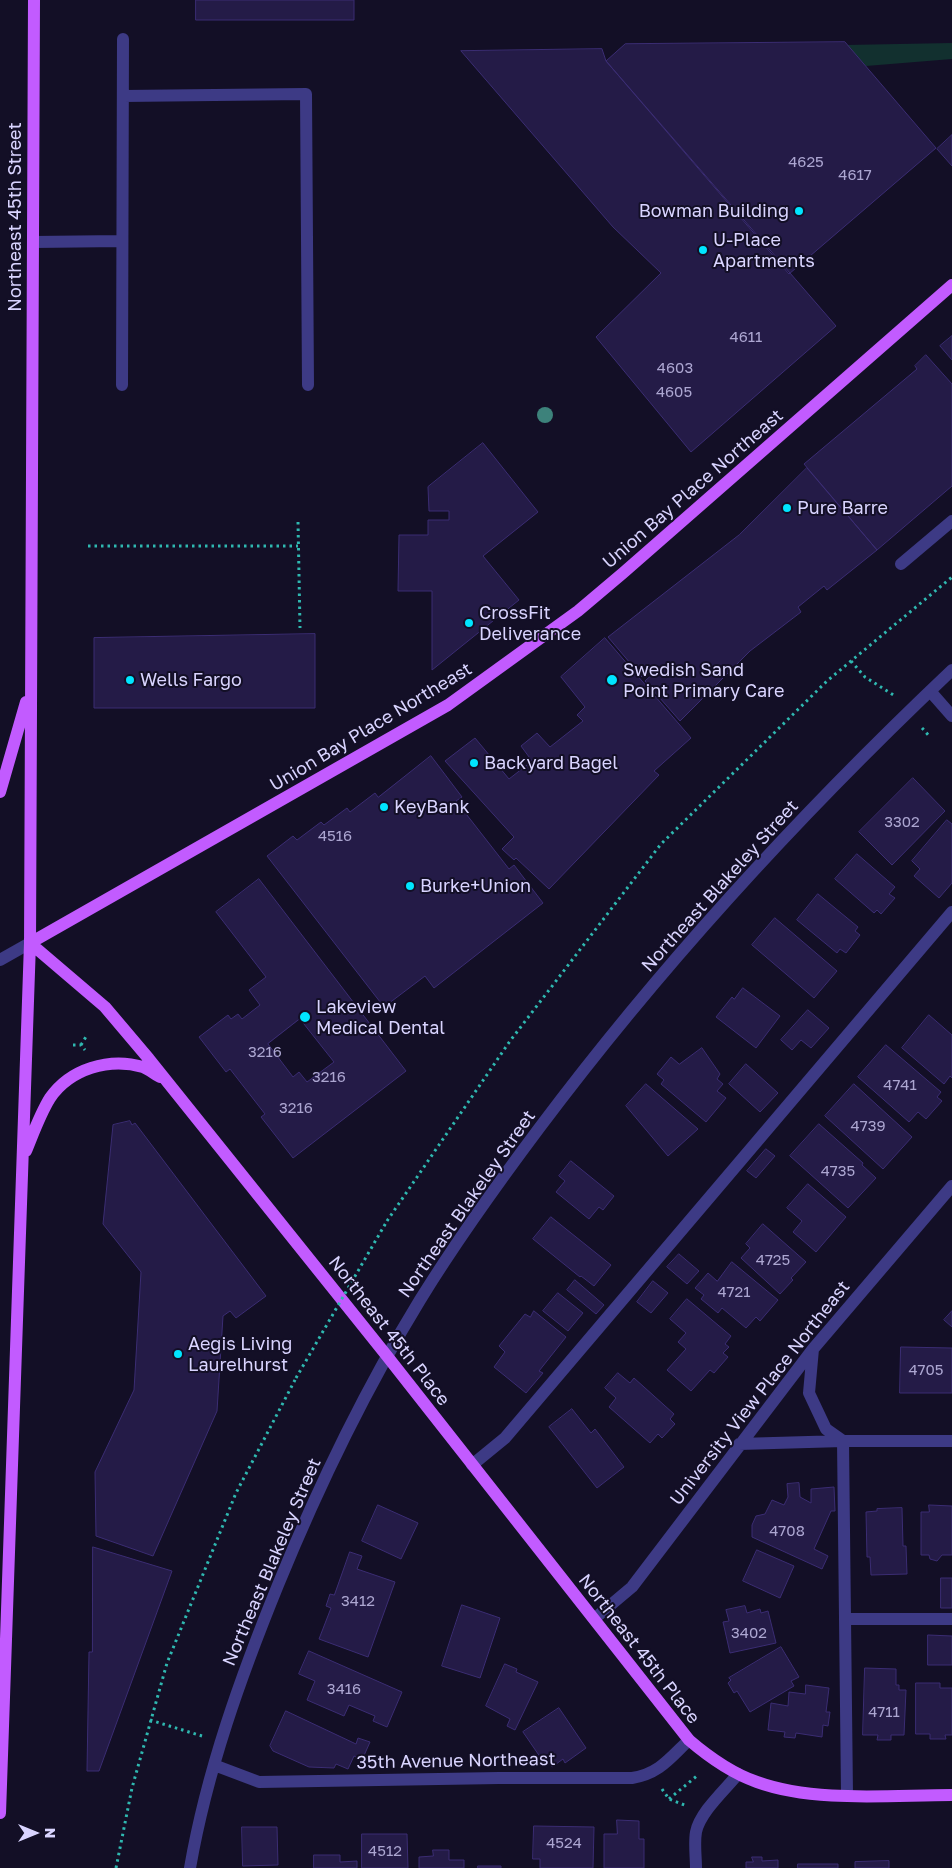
<!DOCTYPE html>
<html>
<head>
<meta charset="utf-8">
<style>
  body { margin:0 }
  #map { position:relative; width:952px; height:1868px; overflow:hidden; background:#130f26; font-family:"Golos Text",sans-serif }
  canvas { display:block }
  .north { position:absolute; left:10px; top:1808px; width:50px; height:50px; -webkit-text-stroke:4px #130f26; paint-order:stroke; rotate:90deg; font-size:14px; font-weight:700; line-height:20px; text-align:center; color:#d9d4ff }
  .north::after { content:''; display:block; margin:auto; width:18px; height:22px; background:#d9d4ff; clip-path:polygon(50% 0,100% 100%,50% 72%,0 100%) }
</style>
</head>
<body>
<div id="map">
<canvas width="952" height="1868"></canvas>
<div class="north">N</div>
</div>
<script>
const c = document.querySelector('canvas').getContext('2d');
c.lineJoin = 'round';
function fillPath(path, color) { c.fillStyle = color; c.fill(path, 'evenodd'); }
function strokePath(path, color, width, dash) { c.strokeStyle = color; c.lineWidth = width; c.lineCap = dash ? 'butt' : 'round'; c.setLineDash(dash || []); c.stroke(path); }
function write(font, color, halo, rows, align = 'center') {
  c.font = font + ' "Golos Text",sans-serif'; c.lineWidth = 4; c.setLineDash([]); c.textBaseline = 'middle'; c.strokeStyle = halo; c.fillStyle = color; for (const [text, x, y, turn = 0] of rows) {
    c.save(); c.translate(x, y); c.rotate((+turn || 0) * Math.PI / 180); c.textAlign = isNaN(turn) ? turn : align; if (halo) c.strokeText(text, 0, 0); c.fillText(text, 0, 0); c.restore();
  }
}
fillPath(new Path2D(`
  M952,43V59L866,66L846,45Z`), '#12302f');
const building = new Path2D(`
  M196,0H354V20H196Z
  M845,42L936,148L789,274L606,61L625,44Z
  M602,49L606,61L836,326L691,452L596,337L661,273L613,227L461,51Z
  M952,135V166L937,149Z
  M952,336V360L940,346Z
  M926,355L952,384V486L877,550L804,464L917,369L915,366Z
  M483,443L538,512L483,556L519,600L432,670V591H398L399,535H428V520H449V511H429L428,487Z
  M807,468L877,550L827,590L824,586L798,607L801,612L750,651L680,721L645,681L656,671L653,668L642,677L608,637L739,535Z
  M315,634V708H94V638Z
  M605,638L691,738L654,771L659,775L549,889L516,858L514,860L502,849L514,837L445,761L475,738L509,779L532,761L521,746L537,733L550,747L583,721L577,715L585,707L561,677Z
  M431,756L462,797L456,801L509,869L514,865L543,903L434,988L425,976L384,1007L267,856L293,836L297,840L321,822L324,825L347,808L350,812L375,793L378,797Z
  M913,778L945,811L892,865L859,832Z
  M947,820L952,824V883L939,898L914,876L920,869L912,861Z
  M857,854L895,887L889,894L895,898L881,914L877,910L874,913L835,879Z
  M259,879L406,1071L293,1158L261,1117L265,1114L230,1069L226,1072L199,1037L228,1015L231,1019L238,1014L242,1019L260,1005L249,990L266,977L216,912ZM300,1019L334,1062L307,1082L299,1072L293,1077L268,1044Z
  M818,894L858,927L855,931L860,935L846,953L840,949L837,953L797,920Z
  M775,918L837,971L814,998L752,945Z
  M743,988L780,1016L756,1048L716,1017L732,997L734,999Z
  M808,1010L829,1028L811,1048L801,1040L792,1050L781,1040Z
  M929,1015L952,1035V1078L950,1076L944,1084L902,1048Z
  M886,1045L941,1092L937,1097L942,1101L926,1119L918,1112L909,1122L858,1077Z
  M702,1048L720,1074L717,1079L723,1084L717,1091L726,1098L706,1122L661,1084L664,1080L657,1074L671,1057L679,1064Z
  M746,1064L778,1093L760,1112L729,1084Z
  M646,1084L698,1129L668,1156L626,1106Z
  M854,1084L912,1137L883,1169L825,1116Z
  M130,1121L132,1125L135,1123L266,1296L236,1318L230,1311L223,1316L217,1411L153,1556L96,1536L95,1472L134,1390L141,1272L103,1224L113,1125Z
  M819,1124L863,1163L862,1165L876,1178L848,1208L790,1156Z
  M766,1149L775,1156L756,1178L747,1171Z
  M571,1161L614,1196L603,1210L599,1207L589,1219L556,1192L565,1181L559,1176Z
  M808,1184L846,1217L816,1252L793,1232L802,1221L787,1208Z
  M551,1217L611,1265L594,1286L581,1276L580,1277L533,1239Z
  M763,1224L806,1262L791,1278L793,1280L780,1294L741,1258L750,1248L746,1244Z
  M679,1254L699,1271L687,1284L667,1267Z
  M732,1262L778,1300L760,1321L756,1317L746,1328L722,1308L718,1313L701,1299L704,1295L695,1288L708,1273L717,1281Z
  M575,1280L604,1305L596,1314L567,1290Z
  M653,1281L668,1293L651,1313L637,1302Z
  M558,1293L583,1313L568,1331L543,1311Z
  M687,1299L731,1336L725,1344L729,1347L723,1353L728,1357L714,1373L710,1370L691,1391L667,1370L686,1349L678,1342L686,1333L670,1319Z
  M534,1311L566,1337L539,1371L543,1373L526,1393L494,1367L505,1352L499,1346L525,1314L530,1317Z
  M952,1311V1327L944,1320Z
  M901,1347L952,1348V1393H900Z
  M618,1373L630,1383L634,1378L674,1414L670,1419L675,1424L662,1438L658,1434L650,1443L609,1407L616,1398L605,1388Z
  M572,1409L591,1433L595,1429L624,1467L597,1488L549,1427Z
  M799,1483L800,1497L811,1503V1489L834,1487L835,1511H831L814,1549L828,1556L822,1569L752,1537V1525L756,1516L765,1514L772,1500L784,1505L788,1497L787,1484Z
  M378,1505L418,1523L401,1559L362,1541Z
  M929,1505L952,1506V1555H942L937,1561L930,1559L929,1555H921V1512H929Z
  M902,1508L903,1546H906L907,1574L871,1575L870,1557H867L866,1512L877,1511V1509Z
  M93,1547L172,1571L99,1771H87L89,1652H92Z
  M757,1550L794,1566L780,1598L743,1581Z
  M350,1552L362,1556L357,1569L395,1582L368,1657L319,1639L331,1608L326,1606L330,1594L334,1595Z
  M941,1578H952V1608H941Z
  M462,1605L500,1618L480,1678L442,1666Z
  M745,1606L747,1613L760,1609L761,1613L768,1611L776,1643L730,1653L723,1622L729,1621L726,1610Z
  M928,1635L952,1636V1665H928Z
  M781,1647L799,1677L791,1681L794,1686L750,1712L737,1691L734,1693L728,1683L731,1680L729,1678Z
  M309,1651L402,1692L387,1727L373,1721L375,1716L349,1705L344,1716L307,1700L315,1681L299,1674Z
  M505,1664L517,1669L516,1672L538,1682L515,1730L507,1726L510,1719L486,1706Z
  M865,1668L896,1669V1685H899V1690H906L904,1735H891V1740H877L878,1735H863Z
  M916,1683H940V1688H952V1735H945L946,1739H930V1734H916Z
  M806,1685L829,1688L826,1712H830L828,1726L823,1725L822,1737L796,1733L795,1738L784,1737L785,1732L768,1730L771,1703L788,1706L789,1692L805,1694Z
  M559,1708L586,1748L565,1763L563,1759L552,1767L548,1762L545,1764L523,1732Z
  M286,1711L356,1744L358,1738L370,1742L362,1760L354,1756L348,1769L336,1764L334,1768L309,1767L273,1751L270,1746Z
  M617,1820L639,1821V1839H644V1868H604V1834H617Z
  M534,1826L594,1827L593,1868H540V1859H533Z
  M242,1827H277L278,1865L243,1866Z
  M362,1834H407L408,1868H362Z
  M433,1850H449V1860H464V1868H419V1857L433,1856Z
  M314,1855H340V1862L357,1861V1868H314Z
  M752,1857H762V1861L778,1860V1868H746V1862H753Z
  M889,1861V1868H855V1862Z
  M798,1864H838V1868H798Z
  M478,1866H501V1868H478Z`);
fillPath(building, '#241b47');
strokePath(building, '#3b2d73', 1);
strokePath(new Path2D(`
  M298,522L300,628
  M88,546H298
  M851,661L865,677L895,696
  M922,728L930,737
  M73,1045H81L85,1050
  M81,1045L87,1035
  M387,1221L510,1041L661,844L827,681L952,577
  M150,1720L202,1736
  M662,1789L669,1799L687,1806
  M669,1799L698,1775
  M116,1868L132,1788L167,1663L236,1493L296,1378`), '#2fb8b0', 3, [2.5, 4]);
strokePath(new Path2D(`
  M123,96L306,94L308,385
  M33,242L122,241
  M122,385L123,39
  M901,564L952,521
  M930,691L952,716
  M0,960L30,943
  M813,1349L809,1393L826,1429L843,1441
  M843,1441L847,1795
  M739,1444L843,1441H952
  M472,1465L505,1438L952,912
  M594,1619L632,1587L813,1349L952,1186
  M845,1619H952
  M214,1765L259,1782L499,1778H632C659,1774 670,1758 689,1740
  M190,1868C207,1770 241,1676 278,1585C318,1487 365,1390 420,1300C457,1240 498,1183 540,1127C663,963 803,811 952,670
  M696,1868C696,1857 694,1843 696,1832C700,1812 725,1790 738,1774`), '#3d3a85', 12);
strokePath(new Path2D(`
  M0,792L26,702
  M30,943L105,1007L149,1059L387,1356L689,1740C710,1758 731,1773 757,1782C815,1803 890,1795 952,1795
  M30,943L448,705L578,611L623,573L952,285
  M26,1151C33,1134 40,1114 50,1098C70,1069 109,1057 143,1067C149,1069 154,1074 160,1077
  M0,1813L30,943L34,0`), '#c25bff', 12);
strokePath(new Path2D(`
  M296,1378L387,1221`), '#2fb8b0', 3, [2.5, 4]);
c.fillStyle = '#3d827b';
for (const [x, y] of [
  [545,415]
]) { c.beginPath(); c.arc(x, y, 8, 0, 2 * Math.PI); c.fill(); }
for (const [x, y, r, color] of [
  [799,211,5,"#00e5ff"],
  [703,250,5,"#00e5ff"],
  [787,508,5,"#00e5ff"],
  [469,623,5,"#00e5ff"],
  [130,680,5,"#00e5ff"],
  [612,680,6,"#00e5ff"],
  [474,763,5,"#00e5ff"],
  [384,807,5,"#00e5ff"],
  [410,886,5,"#00e5ff"],
  [305,1017,6,"#00e5ff"],
  [178,1354,5,"#00e5ff"]
]) { const dot = new Path2D(); dot.arc(x, y, r, 0, 2 * Math.PI); c.fillStyle = color; c.fill(dot); strokePath(dot, '#130f26', 2); }
write('15px', '#aca6d1', null, [
  ["4625",806,162],
  ["4617",855,175],
  ["4611",746,337],
  ["4603",675,368],
  ["4605",674,392],
  ["3302",902,822],
  ["4516",335,836],
  ["3216",265,1052],
  ["3216",329,1077],
  ["4741",900,1085],
  ["3216",296,1108],
  ["4739",868,1126],
  ["4735",838,1171],
  ["4725",773,1260],
  ["4721",734,1292],
  ["4705",926,1370],
  ["4708",787,1531],
  ["3412",358,1601],
  ["3402",749,1633],
  ["3416",344,1689],
  ["4711",884,1712],
  ["4524",564,1843],
  ["4512",385,1851]
]);
write('18px', '#d9d4ff', '#130f26', [
  ["Bowman Building",789,211,"right"],
  ["U-Place",713,240],
  ["Apartments",713,261],
  ["Pure Barre",797,508],
  ["CrossFit",479,613],
  ["Deliverance",479,634],
  ["Swedish Sand",623,670],
  ["Point Primary Care",623,691],
  ["Wells Fargo",140,680],
  ["Backyard Bagel",484,763],
  ["KeyBank",394,807],
  ["Burke+Union",420,886],
  ["Lakeview",316,1007],
  ["Medical Dental",316,1028],
  ["Aegis Living",188,1344],
  ["Laurelhurst",188,1365]
], 'left');
write('18px', '#d9d4ff', '#130f26', [
  ["Northeast 45th Street",15,217,-90],
  ["Union Bay Place Northeast",693,489,-41],
  ["Union Bay Place Northeast",371,727,-31],
  ["Northeast Blakeley Street",720,886,-48],
  ["Northeast Blakeley Street",467,1204,-55],
  ["Northeast 45th Place",389,1331,52],
  ["University View Place Northeast",760,1393,-52],
  ["Northeast Blakeley Street",272,1562,-67],
  ["Northeast 45th Place",639,1649,52],
  ["35th Avenue Northeast",456,1761,-1]
]);
</script>
</body>
</html>
